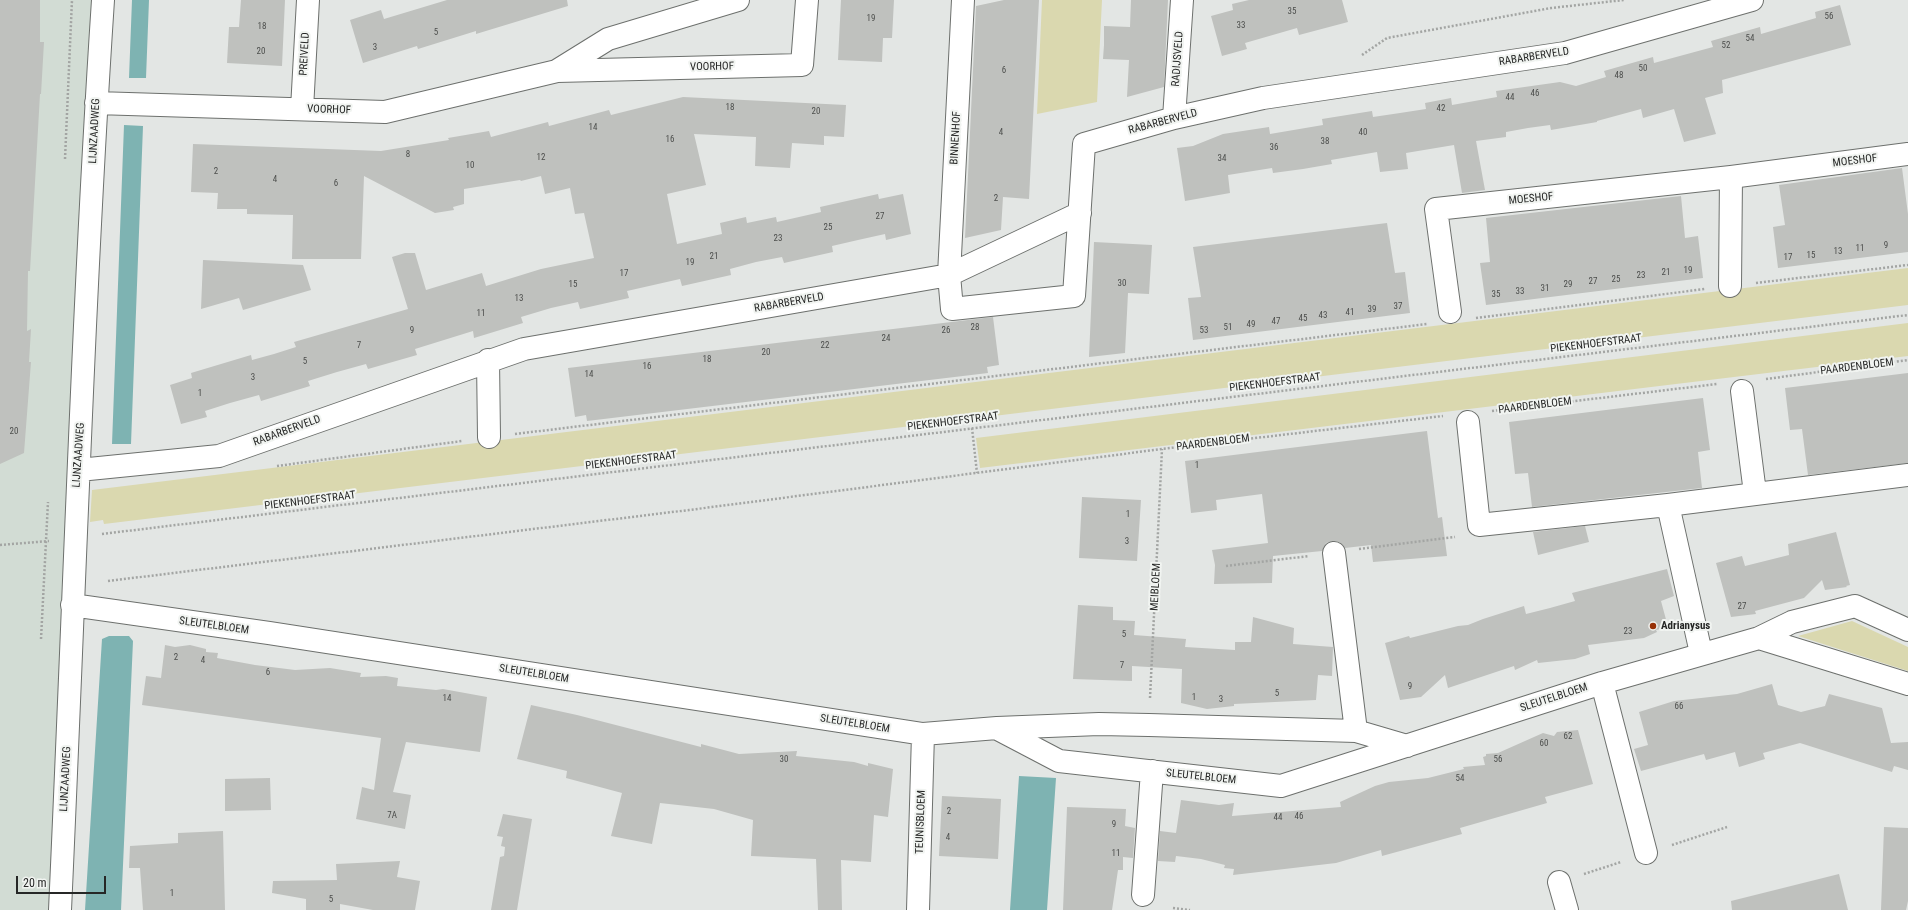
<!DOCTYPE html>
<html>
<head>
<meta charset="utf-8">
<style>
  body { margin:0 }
  #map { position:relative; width:1908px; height:910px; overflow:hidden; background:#e3e6e4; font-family:"Roboto Condensed",sans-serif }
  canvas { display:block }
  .scale { position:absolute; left:16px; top:876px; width:90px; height:18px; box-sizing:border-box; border:2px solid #262726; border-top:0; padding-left:5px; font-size:12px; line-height:14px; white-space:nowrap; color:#262726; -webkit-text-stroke:3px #f1f4f1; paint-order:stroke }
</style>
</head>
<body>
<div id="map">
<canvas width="1908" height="910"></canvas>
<div class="scale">20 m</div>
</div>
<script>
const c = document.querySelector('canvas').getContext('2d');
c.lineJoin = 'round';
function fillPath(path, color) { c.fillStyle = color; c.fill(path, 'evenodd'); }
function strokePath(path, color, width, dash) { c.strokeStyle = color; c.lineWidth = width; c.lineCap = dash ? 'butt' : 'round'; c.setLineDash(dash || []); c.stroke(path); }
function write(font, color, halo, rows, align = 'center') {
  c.font = font + ' "Roboto Condensed",sans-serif'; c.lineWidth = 4; c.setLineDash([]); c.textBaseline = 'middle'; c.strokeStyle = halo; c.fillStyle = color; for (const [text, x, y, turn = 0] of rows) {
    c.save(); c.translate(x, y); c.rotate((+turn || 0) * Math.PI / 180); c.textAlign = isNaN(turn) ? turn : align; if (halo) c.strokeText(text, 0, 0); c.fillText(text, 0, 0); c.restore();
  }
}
fillPath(new Path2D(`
  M0,0H106L66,910H0Z`), '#d2dcd4');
fillPath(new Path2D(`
  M1042,0H1102L1097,102L1037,114Z
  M1908,268V305L104,524L103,520L90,522L92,490Z
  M1908,323V356L980,468L976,438Z
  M1852,621L1908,647V671L1798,636Z`), '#dad8af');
fillPath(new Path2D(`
  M132,0H149L146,78H129Z
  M124,125L143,126L131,444H112Z
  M109,636H129L133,641L121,910H85L102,639Z
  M1019,776L1056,778L1047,910H1010Z`), '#7eb3b2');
fillPath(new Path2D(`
  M0,0H40V42H44L41,94H40L30,271H28L27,331L31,329L29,362H31L24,453L0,464Z
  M241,0H285L282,66L227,63L229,27H239Z
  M447,0H567L568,6L476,34V31L418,49L417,46L363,63L350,20L381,10L384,19Z
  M841,0H894L892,38H883L882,62L838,60Z
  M1004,0H1039L1029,199L1003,197L1001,230L965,238L976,6Z
  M1131,0H1168L1164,87L1127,97L1129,60L1103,59L1104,45V26L1130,27Z
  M1249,0H1342L1348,22L1299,35L1297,28L1245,43L1247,49L1222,56L1211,16L1233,10L1232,4Z
  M1840,5L1851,45L1722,80L1723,93L1705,98L1716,134L1684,142L1674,109L1643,118L1641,109L1597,121V122L1551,130L1550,125L1528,128L1506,132V137L1476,141L1485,190L1462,193L1454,145L1406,153L1408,169L1380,172L1377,152L1331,160L1332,164L1303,169L1273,173L1272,168L1228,175L1230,193L1185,201L1177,148L1193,146L1223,134L1269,127L1270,134L1323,125L1322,119L1372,111L1373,117L1400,113L1426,109L1425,103L1451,98L1452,105L1497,97L1496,91L1560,82L1576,86L1606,77L1604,71L1653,57L1654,63L1713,47L1711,41L1760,27L1761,34L1816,18L1815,12Z
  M683,97L846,105L844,137L824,136V145L792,143L790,168L755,166L756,137L694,134L706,185L667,194L677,244L722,234L720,223L746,217L747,223L776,217L777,222L821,212L820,207L878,194L879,199L903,194L911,234L886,240L885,234L858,240L832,246L833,252L784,263L782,257L756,262L730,269L731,275L682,286L680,279L627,291L629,298L580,309L578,302L551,308L521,317L523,323L474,338L473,331L415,349L417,355L368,369L366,364L337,372L308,381L310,386L261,401L259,395L230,403L205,411L207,417L181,424L170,385L192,378L191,373L251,355L252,360L274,354L296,347L294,342L408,309L392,257L405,253H415L426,290L482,273L486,286L541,269L594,258L584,213L575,214L570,188L545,194L541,176L521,181L520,180L464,189V204L453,207L454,210L435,213L364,176L361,259H292L293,215L247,214V209H217L218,193L191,192L193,144L381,151L449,140L448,138L489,131L491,137L548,122L549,126L609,110L611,115Z
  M1902,168L1908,214V252L1778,268L1773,227L1785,225L1779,185Z
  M1681,196L1685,238L1698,236L1703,278L1486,305L1480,263L1490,262L1486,218Z
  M1387,223L1395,273L1405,272L1410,313L1193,340L1188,298L1201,297L1193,247Z
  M1094,242L1152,245L1149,294L1128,293L1125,353L1089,357Z
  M203,260L303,265L311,290L243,310L239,298L201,309Z
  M993,317L999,365L987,367L988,373L587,421L586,415L575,417L568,368Z
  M1908,373V463L1808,475L1802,429L1790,430L1785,388Z
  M1703,398L1710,450L1698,452L1702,488L1532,507L1528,473L1515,474L1509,422Z
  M1427,431L1438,518L1442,517L1447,556L1373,562L1371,545L1345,548L1339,542L1332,541L1326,543L1322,551L1273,556L1272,583L1214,584L1215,565L1212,550L1268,543L1262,494L1216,500L1217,510L1191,513L1185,461Z
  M1082,497L1141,500L1137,561L1079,558Z
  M1585,526L1589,542L1538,555L1533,532Z
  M1836,532L1850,585L1846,586L1847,587L1825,590L1822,580L1804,598L1755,611L1756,614L1731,617L1716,563L1742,556L1745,566L1789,555L1788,544Z
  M1667,569L1674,596L1661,601L1668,627L1656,630L1657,632L1644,638L1588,645L1590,654L1575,659L1538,663L1537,660L1515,670L1514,666L1448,688L1445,675L1421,697L1400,700L1385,643L1409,636L1410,638L1458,626L1468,625L1483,619L1524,606L1526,614L1550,608L1575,601L1572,593Z
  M1078,605L1113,607V620L1135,621L1134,635L1186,639L1185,647L1235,650V642H1251L1253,617L1294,628L1293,644L1333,647L1332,676L1318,675L1316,700L1234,704V706L1207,709L1181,703L1182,669L1132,666V681L1073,679Z
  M165,645L175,647L190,645L206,649V652L218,653L217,658L255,665L295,670L330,668L361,673L360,677L386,676L398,678L397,686L436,690L443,689L487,697L480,752L406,742L393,792L411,795L405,829L356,819L362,787L374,790L381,738L142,705L146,676L161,678Z
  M1772,684L1778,705L1801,712L1825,706L1829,694L1882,708L1891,743L1908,742V770L1894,766L1892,772L1800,743L1763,753L1765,759L1739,767L1735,752L1706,760L1704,754L1641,771L1634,749L1648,745L1639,712L1674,701L1737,694Z
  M531,705L577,715L701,747V744L739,754L797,751L796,756L854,762L868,766V763L893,769L888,817L874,815L871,862L841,860L842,910H818L816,859L751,856L753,820L714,809L660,803L652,844L611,836L622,793L566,778L567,771L517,759Z
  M1578,730L1593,784L1545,797L1547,803L1460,828L1462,834L1382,856L1381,850L1336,863L1233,875L1234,869L1224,868L1225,865L1201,859L1176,856L1175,862L1158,861L1160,831L1176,833L1181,800L1219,805L1234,803L1232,816L1341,807L1340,802L1375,786L1389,782L1428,778L1464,769L1463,767L1485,765L1483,757L1486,756V754L1498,753L1543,733L1554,736L1557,732Z
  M270,778L271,810L225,811V779Z
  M942,796L1001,799L998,859L939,856Z
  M1067,807L1126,809L1125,826L1135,828L1133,858L1123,857V870H1118L1112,910H1063Z
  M503,814L532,819L517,910H491L500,857L504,856L505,847L501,846L503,837L497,836Z
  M1884,827L1908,828V901L1906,910H1881Z
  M223,831L225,910H143L140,868H129L130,846L178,843V833Z
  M400,861L397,877L420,881L415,910H373L340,904V910H306V899L272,893L273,881L337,880L336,864Z
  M1839,874L1848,910H1732L1731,901Z`), '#bfc1be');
const minor = new Path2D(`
  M963,0L949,275L952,309L1074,296L1084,144L1174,118L1263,98L1565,53L1752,0
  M558,70L608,39L738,0
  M96,103L385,112L557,71L802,65L807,0
  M302,109L308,0
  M1174,118L1182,0
  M1730,286L1731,177
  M1450,312L1436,209L1731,177L1908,154
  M488,360L489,437
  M1742,391L1755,493
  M1468,422L1479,525L1668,505L1908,475
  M79,470L219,456L524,349L949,275L1080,213
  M1668,505L1701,653
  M1334,553L1356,731
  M72,605L269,633L923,734L997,728L1099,724L1149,725L1356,731L1407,746
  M1759,638L1792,622L1855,606L1908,630
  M1602,683L1646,853
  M998,729L1059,761L1281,786L1602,683L1759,638L1908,684
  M1559,882L1567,910
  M1143,895L1152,771
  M60,910C74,607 83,303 103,0
  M918,910L923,734`);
strokePath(minor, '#6d706d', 24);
strokePath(new Path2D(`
  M1362,55L1387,38L1551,8L1624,0
  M65,159L72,0
  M1756,283L1908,265
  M1476,318L1705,289
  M1766,379L1908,360
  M1492,411L1717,384
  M972,428L977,473
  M515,434L1427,324
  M277,466L462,441
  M102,534L1908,315
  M0,545L49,541
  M1359,549L1455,537
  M1226,566L1309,556
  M108,581L689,510L1162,449L1443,416
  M41,639L48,502
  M1150,698L1162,449
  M1672,845L1727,827
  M1584,874L1621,862
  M1173,908L1190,910`), '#a3a5a3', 2.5, [2, 2]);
strokePath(minor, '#fff', 22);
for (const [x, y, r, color] of [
  [1653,626,4,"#973107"]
]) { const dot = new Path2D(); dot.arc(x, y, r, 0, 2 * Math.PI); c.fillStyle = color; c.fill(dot); strokePath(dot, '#f1f4f1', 1.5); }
write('9px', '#4c4e4c', null, [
  ["35",1292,12],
  ["56",1829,17],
  ["19",871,19],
  ["33",1241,26],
  ["18",262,27],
  ["5",436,33],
  ["54",1750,39],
  ["52",1726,46],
  ["3",375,48],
  ["20",261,52],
  ["50",1643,69],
  ["6",1004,71],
  ["48",1619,76],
  ["46",1535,94],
  ["44",1510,98],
  ["18",730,108],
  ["42",1441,109],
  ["20",816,112],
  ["14",593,128],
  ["4",1001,133],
  ["40",1363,133],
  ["16",670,140],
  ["38",1325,142],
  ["36",1274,148],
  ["8",408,155],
  ["12",541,158],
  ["34",1222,159],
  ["10",470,166],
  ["2",216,172],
  ["4",275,180],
  ["6",336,184],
  ["2",996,199],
  ["27",880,217],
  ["25",828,228],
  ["23",778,239],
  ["9",1886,246],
  ["11",1860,249],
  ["13",1838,252],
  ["15",1811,256],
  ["21",714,257],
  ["17",1788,258],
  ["19",690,263],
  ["19",1688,271],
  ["21",1666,273],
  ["17",624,274],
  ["23",1641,276],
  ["25",1616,280],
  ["27",1593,282],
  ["30",1122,284],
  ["15",573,285],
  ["29",1568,285],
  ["31",1545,289],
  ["33",1520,292],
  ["35",1496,295],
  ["13",519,299],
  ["37",1398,307],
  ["39",1372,310],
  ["41",1350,313],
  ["11",481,314],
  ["43",1323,316],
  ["45",1303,319],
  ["47",1276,322],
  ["49",1251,325],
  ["28",975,328],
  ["51",1228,328],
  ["9",412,331],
  ["26",946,331],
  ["53",1204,331],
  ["24",886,339],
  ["7",359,346],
  ["22",825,346],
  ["20",766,353],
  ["18",707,360],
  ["5",305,362],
  ["16",647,367],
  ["14",589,375],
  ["3",253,378],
  ["1",200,394],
  ["20",14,432],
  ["1",1197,466],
  ["1",1128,515],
  ["3",1127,542],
  ["27",1742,607],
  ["23",1628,632],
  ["5",1124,635],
  ["2",176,658],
  ["4",203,661],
  ["7",1122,666],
  ["6",268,673],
  ["9",1410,687],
  ["5",1277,694],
  ["1",1194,698],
  ["14",447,699],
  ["3",1221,700],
  ["66",1679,707],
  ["62",1568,737],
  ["60",1544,744],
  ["30",784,760],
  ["56",1498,760],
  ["54",1460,779],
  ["2",949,812],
  ["7A",392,816],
  ["46",1299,817],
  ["44",1278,818],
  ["9",1114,825],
  ["4",948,838],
  ["11",1116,854],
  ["1",172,894],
  ["5",331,900]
]);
write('11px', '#262726', '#f1f4f1', [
  ["PREIVELD",305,54,-87],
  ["RABARBERVELD",1534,57,-9],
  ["RADIJSVELD",1178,59,-86],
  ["VOORHOF",712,67,-1],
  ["VOORHOF",329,110,2],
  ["RABARBERVELD",1163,122,-15],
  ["LIJNZAADWEG",95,131,-87],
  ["BINNENHOF",956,138,-87],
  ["MOESHOF",1855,161,-7],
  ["MOESHOF",1531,199,-6],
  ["RABARBERVELD",789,303,-10],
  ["PIEKENHOEFSTRAAT",1596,344,-7],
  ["PAARDENBLOEM",1857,367,-7],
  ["PIEKENHOEFSTRAAT",1275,383,-7],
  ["PAARDENBLOEM",1535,406,-7],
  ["PIEKENHOEFSTRAAT",953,422,-7],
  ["RABARBERVELD",287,431,-20],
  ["PAARDENBLOEM",1213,443,-7],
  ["LIJNZAADWEG",79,455,-86],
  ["PIEKENHOEFSTRAAT",631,461,-7],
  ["PIEKENHOEFSTRAAT",310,501,-7],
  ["MEIBLOEM",1156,587,-87],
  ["SLEUTELBLOEM",214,626,8],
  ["SLEUTELBLOEM",534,674,9],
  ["SLEUTELBLOEM",1554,698,-18],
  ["SLEUTELBLOEM",855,724,9],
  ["SLEUTELBLOEM",1201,777,6],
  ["LIJNZAADWEG",66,779,-87],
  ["TEUNISBLOEM",921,822,-88]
]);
write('bold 11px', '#262726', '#f1f4f1', [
  ["Adrianysus",1661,626]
], 'left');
</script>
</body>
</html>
